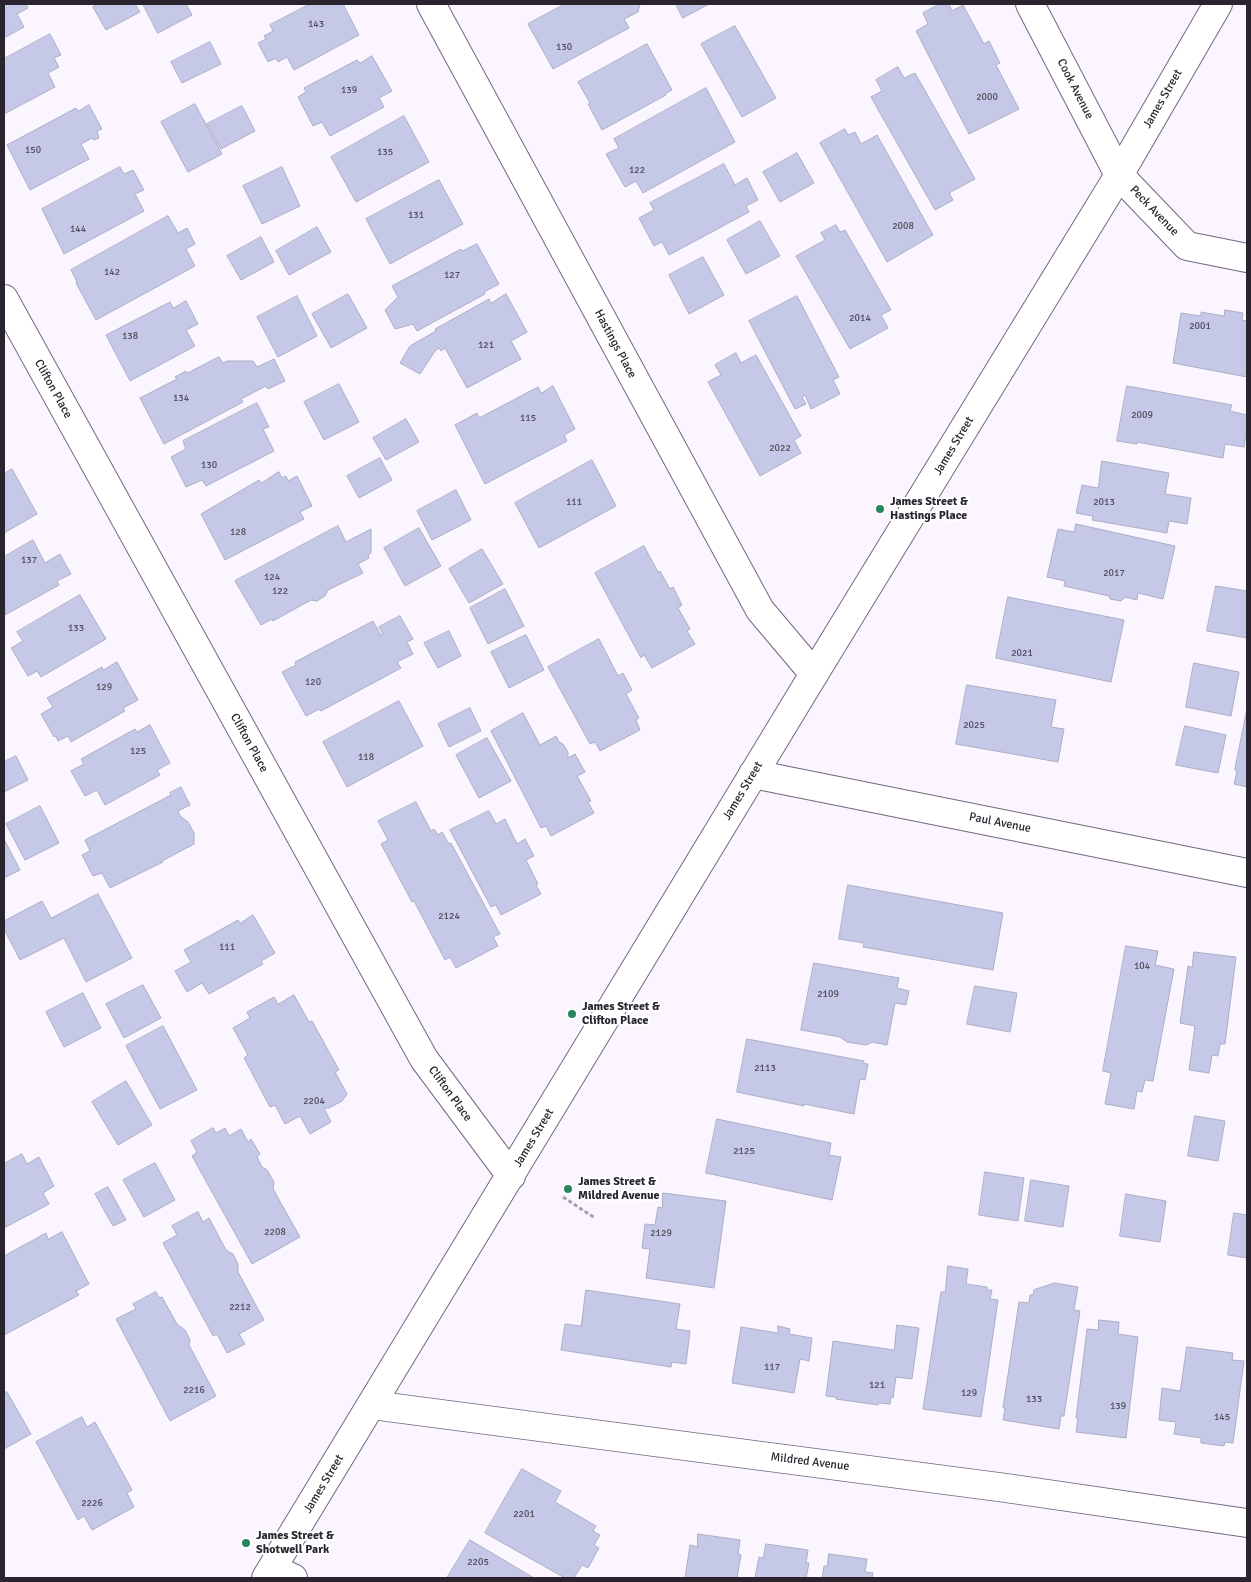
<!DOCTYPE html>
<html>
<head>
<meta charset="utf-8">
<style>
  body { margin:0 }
  #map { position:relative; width:1251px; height:1582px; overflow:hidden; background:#faf5fe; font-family:Signika,sans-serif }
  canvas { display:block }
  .frame { position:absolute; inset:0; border:5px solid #29242d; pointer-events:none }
</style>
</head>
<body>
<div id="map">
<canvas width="1251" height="1582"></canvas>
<div class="frame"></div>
</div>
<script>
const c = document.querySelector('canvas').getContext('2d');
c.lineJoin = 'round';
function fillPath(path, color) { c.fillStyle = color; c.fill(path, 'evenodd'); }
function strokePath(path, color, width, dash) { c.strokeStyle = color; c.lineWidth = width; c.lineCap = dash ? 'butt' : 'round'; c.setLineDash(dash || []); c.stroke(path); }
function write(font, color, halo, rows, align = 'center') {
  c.font = font + ' Signika,sans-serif'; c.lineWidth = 4; c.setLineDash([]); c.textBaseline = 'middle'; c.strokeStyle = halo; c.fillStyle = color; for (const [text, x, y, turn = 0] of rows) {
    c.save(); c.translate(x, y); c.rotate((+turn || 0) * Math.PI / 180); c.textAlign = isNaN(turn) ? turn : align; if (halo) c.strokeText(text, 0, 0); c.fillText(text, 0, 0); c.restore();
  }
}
const building = new Path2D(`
  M4,4H26L28,8L17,14L24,27L4,38Z
  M99,4H135L140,12L106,30L93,7Z
  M143,4H186L192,15L158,33Z
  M310,4H343L359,35L294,70L287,57L278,62L276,58L268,62L258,43L266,39L264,36L273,31L270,25Z
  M565,4H640L638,12L624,19L629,28L553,69L528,24Z
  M676,4H709L683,18Z
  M940,4H949L952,11L963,5L984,44L989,41L1000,63L996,65L1019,109L969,134L916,31L928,24L923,13Z
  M735,26L776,98L742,117L701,44Z
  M50,34L61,55L54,58L59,67L48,73L55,87L4,114V59Z
  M210,42L221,64L182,83L171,62Z
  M647,44L672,90L665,94L666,95L602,130L588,104L590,103L578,82Z
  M372,56L392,91L379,98L384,107L330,136L322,122L313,126L298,97L306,92L304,88L357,60L360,63Z
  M898,67L904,78L915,73L975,179L949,193L953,200L935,210L871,97L882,91L876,80Z
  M706,88L735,142L643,193L636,181L625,187L606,154L619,148L614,139Z
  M195,104L222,154L188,172L161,122Z
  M89,105L102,129L97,131L99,138L94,140L92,138L81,144L89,159L30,190L7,145L76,108L78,111Z
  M242,106L255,131L221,149L207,124Z
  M404,116L429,162L356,202L331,157Z
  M845,129L848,135L855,132L861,144L877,135L933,235L887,262L820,143Z
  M797,153L814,183L780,202L763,172Z
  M724,164L735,185L747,178L758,200L746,206L749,212L669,255L662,242L654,246L639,218L654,210L650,203Z
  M120,167L124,174L133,170L144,190L135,194L144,211L64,254L42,209Z
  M282,167L300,206L262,224L243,186Z
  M439,180L463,224L390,264L366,219Z
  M168,216L178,233L187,228L195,244L186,249L195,266L96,320L76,283L77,282L71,270Z
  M760,221L780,256L746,274L727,240Z
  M836,225L840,232L845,230L891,310L881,315L888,328L850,349L796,256L825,240L821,233Z
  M317,227L331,252L289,275L276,251Z
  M261,237L274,262L241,280L227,256Z
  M477,244L499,284L484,292L485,294L417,331L413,324L395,329L385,310L398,297L392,286L461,249L462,251Z
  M703,257L724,295L689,314L669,275Z
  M348,294L367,328L331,348L312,314Z
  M506,294L527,332L511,341L521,359L467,388L445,348L441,351L439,348L435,351L420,374L400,363L410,346L436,331L435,329L489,299L491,303Z
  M297,296L317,336L278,357L257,317Z
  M797,296L839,377L833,380L840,394L811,409L805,395L802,397L806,404L795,409L749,321Z
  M186,301L198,324L186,330L195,346L130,381L106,335L170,302L173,308Z
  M1225,310L1243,313L1242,320L1247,321V377L1173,363L1181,313L1201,316V312L1224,316Z
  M736,353L741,363L756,355L801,436L794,440L801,453L760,476L708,382L721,375L715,365Z
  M219,357L223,363L227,361H253L257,367L274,359L285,381L268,389L266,386L241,399L243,402L164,444L140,398L177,379L175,377L186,371L187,373Z
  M339,384L359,422L324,440L304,402Z
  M553,386L575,429L564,435L567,441L485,484L455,425L477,413L479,418L538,387L541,393Z
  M1127,386L1232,405L1230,411L1247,415V429L1244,447L1225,444L1223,458L1137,442V444L1117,441Z
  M257,403L269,427L263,429L274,451L206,486L202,480L186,487L171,457L186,449L183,441Z
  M406,419L419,442L386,460L373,438Z
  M380,458L392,480L359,498L347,476Z
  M592,460L616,506L539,548L515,503Z
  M1102,461L1169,473L1165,494L1191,498L1187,524L1169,521L1167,533L1092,520L1093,516L1076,513L1082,485L1098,488Z
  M12,469L37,514L4,533V474Z
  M279,472L282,478L286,476L288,481L297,476L312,506L300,512L304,519L225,560L201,514L259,480L261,483Z
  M456,490L471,520L432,540L417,511Z
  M1076,524L1175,546L1163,599L1138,593L1137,600L1125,597L1121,601L1110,599L1109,596L1064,586L1065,581L1047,577L1058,529L1074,532Z
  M338,526L346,542L371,529V553L368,555L369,558L358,564L363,573L328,590L325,596L317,601L311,600L273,621L272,619L261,625L235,581Z
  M419,528L441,566L405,586L384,548Z
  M33,540L45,563L60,554L71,574L57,581L59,585L5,615L4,557Z
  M644,546L658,572L660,571L670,589L673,587L682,605L678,608L690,629L687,631L695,644L652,668L644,655L641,658L595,573Z
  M482,549L503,584L469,603L449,569Z
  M1216,586L1247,591V638L1207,631Z
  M505,589L524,626L488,644L470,608Z
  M80,595L106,639L41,677L37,671L28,676L11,648L23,641L17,632Z
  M1008,597L1124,620L1111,682L996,658Z
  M400,616L413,639L407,642L413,654L397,662L401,668L321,711L319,709L306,716L282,672L296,665L295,662L373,621L381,635L383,634L379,627Z
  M449,631L461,656L438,668L424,643Z
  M526,635L544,670L509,688L491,652Z
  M599,639L618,676L623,673L632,690L626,694L639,718L636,720L640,730L600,751L595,742L590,744L548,667Z
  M117,662L138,700L123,708L125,711L71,742L68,736L58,741L56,736L54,737L41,714L53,707L47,698L102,667L103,670Z
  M1194,663L1239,672L1231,716L1186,707Z
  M967,685L1056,700L1051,727L1064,729L1058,762L956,744Z
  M399,701L423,746L347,787L323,742Z
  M470,708L481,731L449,747L438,724Z
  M1247,709V787L1234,784L1237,771L1235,770Z
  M523,713L540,745L556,736L559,742L563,744L568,752V758L575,754L585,772L577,776L591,801L588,802L594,813L551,836L546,826L541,828L491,731Z
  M150,725L170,763L157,770L160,775L105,805L97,790L85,796L71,771L84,764L81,759L135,729L137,732Z
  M1185,726L1226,735L1218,773L1176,765Z
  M487,738L511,781L479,798L456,755Z
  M16,756L28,780L4,792V762Z
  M181,787L190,805L178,811L180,816L188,822L194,833V844L162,861L163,862L110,888L102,873L93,876L82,855L90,851L85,840L171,795L170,793Z
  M416,802L431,831L434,829L438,835L442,832L449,844L451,843L500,934L493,937L498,946L456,968L450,957L445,960L414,901L412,902L381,844L388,840L378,821Z
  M40,806L59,843L25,860L6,824Z
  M489,811L496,824L505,819L517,844L525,839L534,856L526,860L538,884L536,885L541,894L501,915L496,905L491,907L450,830Z
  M4,839L20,870L4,878Z
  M848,885L1003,913L993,970L863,947L864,943L839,939Z
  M98,894L132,958L86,982L64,938L20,960L4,929V921L42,901L51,918Z
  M253,915L275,953L261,961L263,964L209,994L202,983L187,992L175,971L191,962L184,950L238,920L240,923Z
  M1126,946L1158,951L1155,965L1174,969L1153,1081L1145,1080L1142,1092L1137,1091L1134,1109L1105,1104L1111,1073L1103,1071Z
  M1194,952L1236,957L1225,1044H1220L1218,1056L1212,1055L1209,1073L1189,1070L1195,1026L1180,1023L1188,966L1192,967Z
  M814,963L899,978L897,988L909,991L906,1005L895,1003L887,1045L872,1042L866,1045L847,1042L840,1037L801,1030Z
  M143,985L161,1018L124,1038L106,1004Z
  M975,986L1017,993L1010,1032L967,1024Z
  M83,993L101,1028L64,1047L46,1012Z
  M294,995L309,1022L312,1021L339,1070L335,1072L347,1094L342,1101L329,1108H324L331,1122L310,1134L300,1116L285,1124L275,1105L270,1107L244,1058L248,1055L233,1028L250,1018L247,1012L274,997L278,1004Z
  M163,1026L197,1090L160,1109L126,1046Z
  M747,1039L864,1061L863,1063L868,1064L865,1080L860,1079L854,1114L804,1104V1106L737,1092Z
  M126,1081L152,1125L118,1145L92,1102Z
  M1195,1116L1225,1121L1218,1161L1188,1156Z
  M717,1119L831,1143L829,1155L841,1157L832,1200L706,1173Z
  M213,1128L216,1133L225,1128L229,1136L241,1129L248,1142L251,1139L260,1154L257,1157L262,1167L267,1170L274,1182L273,1189L300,1237L252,1264L192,1156L197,1152L191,1141Z
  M22,1154L27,1164L39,1157L54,1186L43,1193L49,1204L4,1228V1164Z
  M155,1163L175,1200L144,1217L123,1180Z
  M985,1172L1024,1178L1018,1221L979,1215Z
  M1031,1180L1069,1186L1063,1227L1025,1221Z
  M108,1187L126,1220L113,1226L95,1194Z
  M663,1193L726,1201L714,1288L646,1278L650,1249L642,1248L645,1224L655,1225L658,1207L662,1208Z
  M1126,1194L1166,1201L1160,1242L1120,1236Z
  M198,1212L203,1222L209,1218L226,1250L233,1254L238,1264V1272L264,1320L239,1334L245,1344L227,1353L217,1334L213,1336L163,1243L177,1235L172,1226Z
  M1234,1213L1247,1215V1258L1228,1255Z
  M62,1232L89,1284L76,1291L79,1295L4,1335V1256L46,1233L48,1239Z
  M948,1266L968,1269L966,1284L987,1287V1290H992L990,1299L998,1300L981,1417L923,1409L941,1292H945Z
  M1055,1283L1078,1287L1074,1310L1080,1311L1064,1416H1061L1059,1429L1003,1420L1005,1408H1003L1019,1302L1029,1303L1030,1295H1033L1034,1290Z
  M586,1290L680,1304L676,1329L690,1331L686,1364L672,1362L671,1367L561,1350L565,1324L581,1326Z
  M156,1292L159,1298L162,1297L177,1324L185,1330L190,1340L189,1345L216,1396L170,1421L116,1319L136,1309L133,1304Z
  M1099,1320L1119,1322L1118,1334L1138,1337L1126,1438L1076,1432L1078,1418H1076L1087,1329L1098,1330Z
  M897,1325L919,1328L912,1379L896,1377L893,1398L891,1397L890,1404L879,1403L878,1405L836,1399V1397L826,1396L833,1341L894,1350Z
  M778,1326L790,1329L789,1334L812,1338L809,1361L800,1359L794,1393L732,1383L741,1327L778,1333Z
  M1187,1347L1233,1353L1232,1360L1244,1361L1233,1443L1225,1442L1224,1446L1201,1443V1438L1174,1434L1176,1422L1159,1420L1162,1388L1180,1391Z
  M7,1392L31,1434L4,1449V1393Z
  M82,1417L87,1427L95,1422L132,1490L127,1493L134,1507L92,1530L84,1516L78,1520L36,1442Z
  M522,1469L561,1491L555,1502L596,1526L593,1531L600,1535L594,1545L599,1548L588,1568L582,1565L574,1578H565L485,1533Z
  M698,1534L740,1540L738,1554L741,1555L737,1578H685L690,1545L697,1547Z
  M470,1540L534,1578H447Z
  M766,1544L808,1550L806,1563H809L806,1578H755L759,1557L763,1558Z
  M829,1554L867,1559L865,1572L873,1573L872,1578H822L824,1566H827Z`);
fillPath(building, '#c5c8e7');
strokePath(building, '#acaec6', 1);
const minor = new Path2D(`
  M431,4L760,610L814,674
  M1030,4L1119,175L1187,246L1247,258
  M4,299L424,1059L511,1176
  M753,774L1247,873
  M372,1405L1006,1488L1247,1523
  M272,1569L293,1578`);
const major = new Path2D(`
  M266,1578L814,674L1119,175L1218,4`);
strokePath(minor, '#74687d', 30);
strokePath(major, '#74687d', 30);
strokePath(new Path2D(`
  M563,1197L595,1218`), '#a5a0a9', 3, [4, 2.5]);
strokePath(minor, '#fff', 28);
strokePath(major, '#fff', 28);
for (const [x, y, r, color] of [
  [880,509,5,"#27865e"],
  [572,1014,5,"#27865e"],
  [568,1189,5,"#27865e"],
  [246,1543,5,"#27865e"]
]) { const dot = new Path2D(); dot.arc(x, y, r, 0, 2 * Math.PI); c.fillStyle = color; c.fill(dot); strokePath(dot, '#fff', 2); }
write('10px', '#504d5c', null, [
  ["143",316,24],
  ["130",564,47],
  ["139",349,90],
  ["2000",987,97],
  ["150",33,150],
  ["135",385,152],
  ["122",637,170],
  ["131",416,215],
  ["2008",903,226],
  ["144",78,229],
  ["142",112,272],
  ["127",452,275],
  ["2014",860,318],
  ["2001",1200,326],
  ["138",130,336],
  ["121",486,345],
  ["134",181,398],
  ["2009",1142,415],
  ["115",528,418],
  ["2022",780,448],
  ["130",209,465],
  ["111",574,502],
  ["2013",1104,502],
  ["128",238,532],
  ["137",29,560],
  ["2017",1114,573],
  ["124",272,577],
  ["122",280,591],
  ["133",76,628],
  ["2021",1022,653],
  ["120",313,682],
  ["129",104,687],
  ["2025",974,725],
  ["125",138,751],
  ["118",366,757],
  ["2124",449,916],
  ["111",227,947],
  ["104",1142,966],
  ["2109",828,994],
  ["2113",765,1068],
  ["2204",314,1101],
  ["2125",744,1151],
  ["2208",275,1232],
  ["2129",661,1233],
  ["2212",240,1307],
  ["117",772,1367],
  ["121",877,1385],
  ["2216",194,1390],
  ["129",969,1393],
  ["133",1034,1399],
  ["139",1118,1406],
  ["145",1222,1417],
  ["2226",92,1503],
  ["2201",524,1514],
  ["2205",478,1562]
]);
write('12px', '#29242d', '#fff', [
  ["Cook Avenue",1075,89,63],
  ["James Street",1163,99,-60],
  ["Peck Avenue",1154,211,46],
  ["Hastings Place",615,344,62],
  ["Clifton Place",53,389,61],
  ["James Street",954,446,-59],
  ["Clifton Place",249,743,61],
  ["James Street",743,791,-59],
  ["Paul Avenue",1000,823,11],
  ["Clifton Place",450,1094,54],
  ["James Street",534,1138,-59],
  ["Mildred Avenue",810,1462,7],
  ["James Street",324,1484,-59]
]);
write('bold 12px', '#29242d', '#fff', [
  ["James Street &",890,502],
  ["Hastings Place",890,516],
  ["James Street &",582,1007],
  ["Clifton Place",582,1021],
  ["James Street &",578,1182],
  ["Mildred Avenue",578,1196],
  ["James Street &",256,1536],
  ["Shotwell Park",256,1550]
], 'left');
</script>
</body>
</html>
